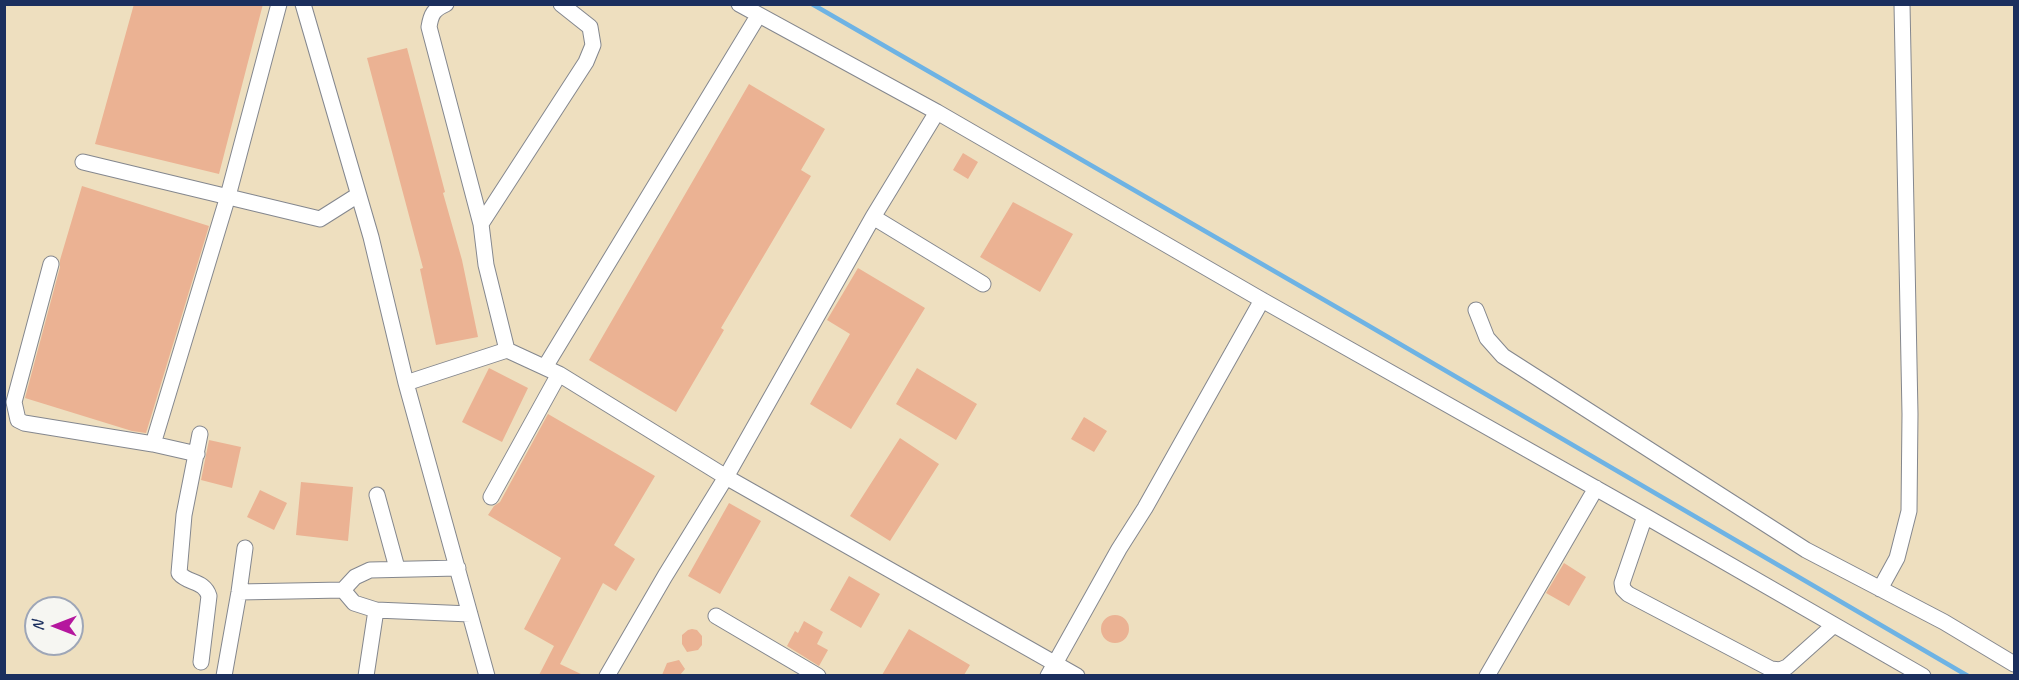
<!DOCTYPE html>
<html>
<head>
<meta charset="utf-8">
<style>
  body { margin:0 }
  #map { position:relative; width:2019px; height:680px; overflow:hidden; background:#eedfbf; font-family:Caveat,sans-serif }
  canvas { display:block }
  .frame { position:absolute; inset:0; border:6px solid #1b2f5e; pointer-events:none }
  .north { position:absolute; left:24px; top:596px; width:60px; height:60px; box-sizing:border-box; background:#f6f6f2; border:2px solid #9ea6b7; border-radius:50%; rotate:270deg; font-size:16px; font-weight:700; line-height:24px; text-align:center; color:#1b2f5e }
  .north::after { content:''; display:block; margin:auto; width:21px; height:27px; background:#b5179e; clip-path:polygon(50% 0,100% 100%,50% 72%,0 100%) }
</style>
</head>
<body>
<div id="map">
<canvas width="2019" height="680"></canvas>
<div class="frame"></div>
<div class="north">N</div>
</div>
<script>
const c = document.querySelector('canvas').getContext('2d');
c.lineJoin = 'round';
function strokePath(path, color, width, dash) { c.strokeStyle = color; c.lineWidth = width; c.lineCap = dash ? 'butt' : 'round'; c.setLineDash(dash || []); c.stroke(path); }
function fillPath(path, color) { c.fillStyle = color; c.fill(path, 'evenodd'); }
strokePath(new Path2D(`
  M812,4L1364,323L1968,676`), '#6eb3e4', 4.5);
fillPath(new Path2D(`
  M134,4H263L219,174L95,144Z
  M407,48L445,192L443,193L462,260L478,337L436,345L420,269L423,268L367,58Z
  M749,84L825,129L801,170L811,176L721,328L724,330L676,412L589,360Z
  M963,153L978,162L968,179L953,170Z
  M82,186L209,226L146,433L132,431L25,398L60,267V260Z
  M1013,202L1073,234L1040,292L980,257Z
  M858,268L925,308L851,429L810,404L850,334L827,320Z
  M489,368L528,388L502,442L462,422Z
  M917,368L977,404L956,440L896,404Z
  M548,414L655,476L614,545L635,559L616,591L603,583L560,664L583,675H539L554,646L524,629L561,558L488,515L494,506L500,502Z
  M1084,417L1107,431L1094,452L1071,439Z
  M900,438L939,464L890,541L850,516Z
  M209,440L241,447L232,488L201,480Z
  M301,482L353,487L348,541L296,535Z
  M260,490L287,503L274,530L247,517Z
  M729,503L761,521L720,594L688,576Z
  M1564,563L1586,577L1569,606L1546,593Z
  M849,576L880,594L861,628L830,610Z
  M1101 629a14 14 0 1 1 28 0a14 14 0 1 1-28 0Z
  M804,621L823,632L817,644L828,650L819,666L787,646L795,631L798,633Z
  M692,629L697,630L702,636V645L698,650L687,652L682,644V635L688,630Z
  M909,629L970,665L964,675H882Z
  M679,660L685,669L680,675H662L667,663Z`), '#ebb293');
const minor = new Path2D(`
  M303,4L371,237L406,383L487,676
  M446,4C434,9 431,14 429,27L481,224L486,265L507,350L559,374L726,477L873,217L937,112
  M739,4L937,112L1262,300L1645,516L1923,676
  M83,162L320,219L358,195
  M873,217L983,284
  M481,224L586,62L593,45L590,27L561,4
  M51,264L14,402L18,420L24,423L153,444L228,196L279,4
  M1476,310L1487,338L1503,356L1806,550L1944,622L2014,664
  M545,367L758,16
  M406,383L507,350
  M200,434L184,515L179,573C188,584 204,580 209,596L201,662
  M153,444L197,454
  M377,495L397,568
  M491,497L559,374
  M1645,516L1622,583L1623,589L1628,594L1771,669L1780,670L1787,667L1834,625
  M1880,589L1897,558L1909,511L1910,414L1902,4
  M343,590L354,603L376,610L470,614
  M239,592L343,590L355,577L370,570L458,568
  M716,616L818,676
  M224,676L239,592L245,548
  M366,676L376,610
  M607,676L665,576L726,477L1077,676
  M1048,676L1119,549L1145,508L1262,300
  M1487,676L1596,488`);
strokePath(minor, '#84878e', 17);
strokePath(minor, '#fff', 15);
</script>
</body>
</html>
